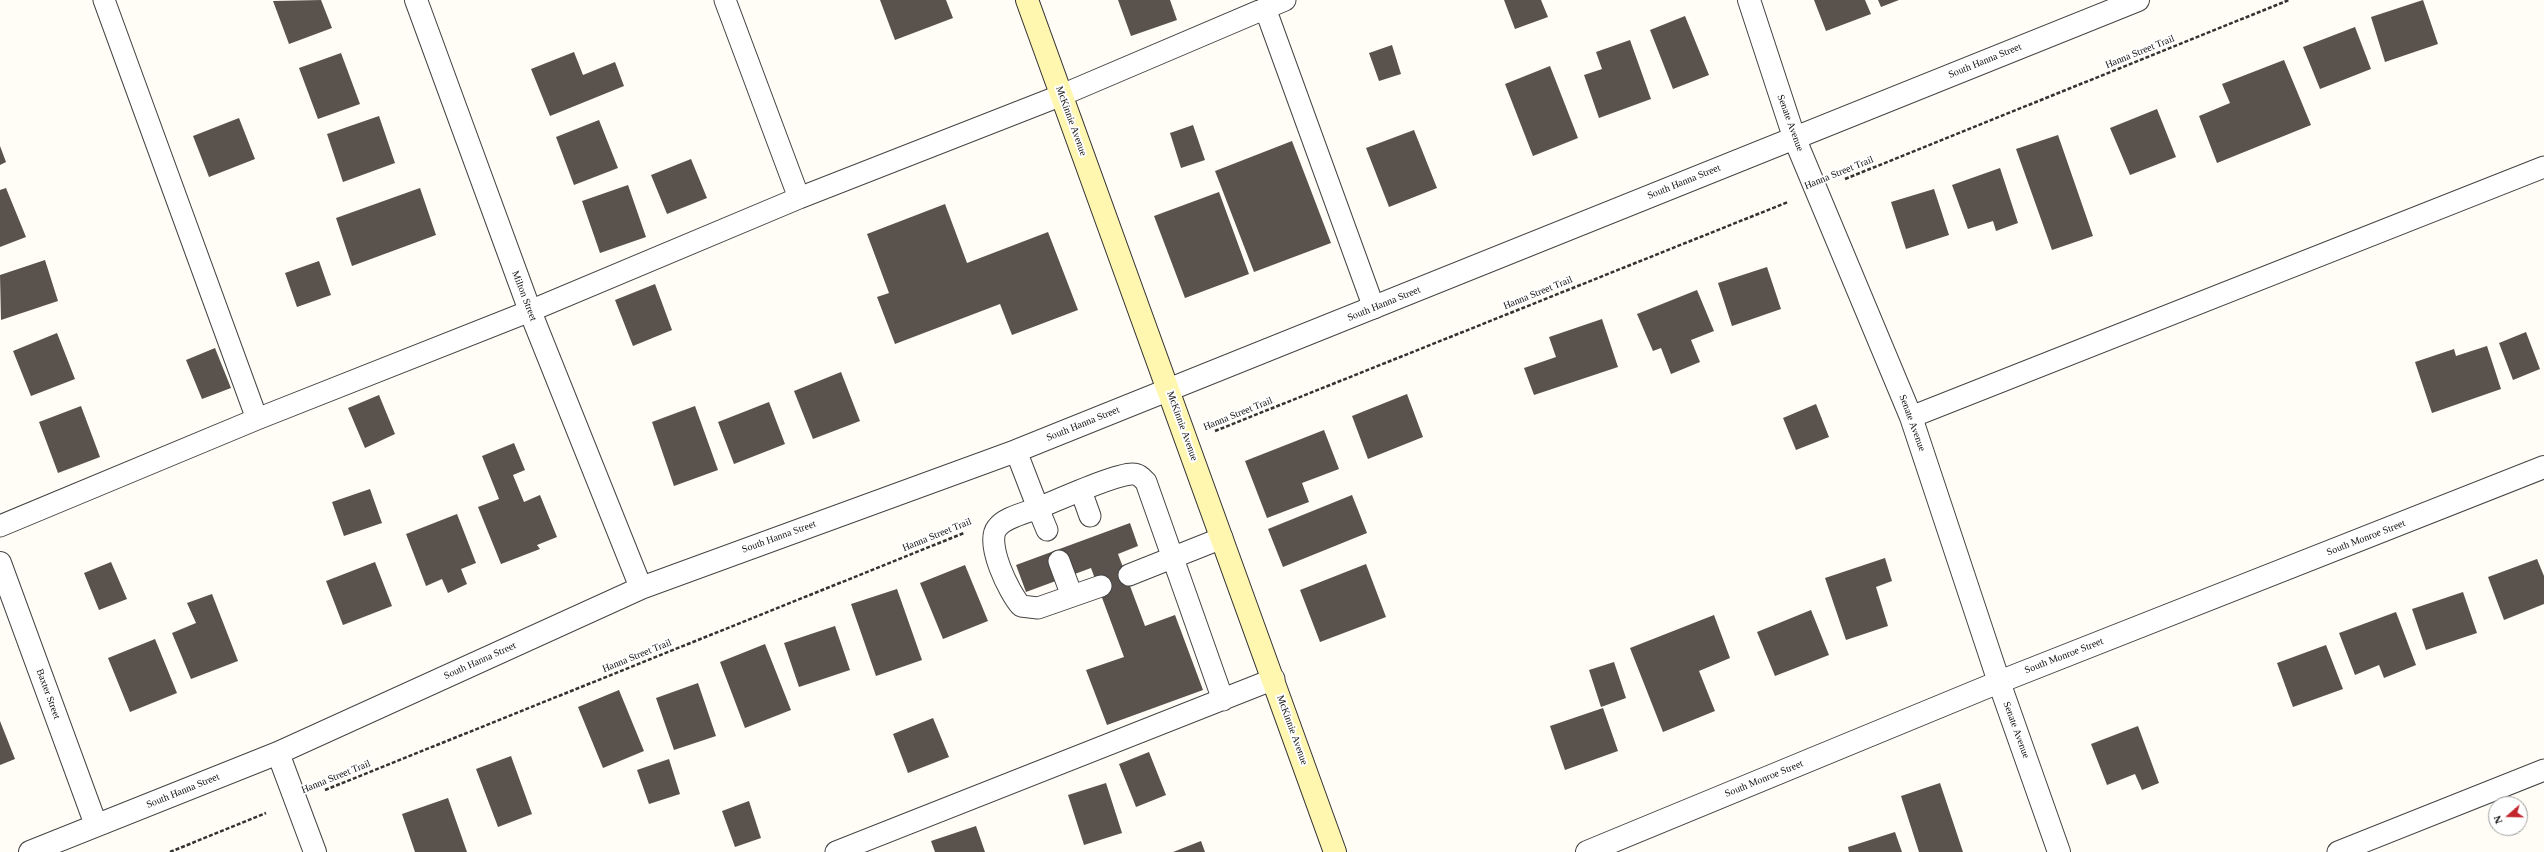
<!DOCTYPE html>
<html>
<head>
<meta charset="utf-8">
<style>
  body { margin:0 }
  #map { position:relative; width:2544px; height:852px; overflow:hidden; background:#fffdf5; font-family:Georgia,serif }
  canvas { display:block }
  .north { position:absolute; left:2488px; top:796px; width:40px; height:40px; box-sizing:border-box; background:#fff; border:1px solid #a0a0a0; border-radius:50%; rotate:250deg; font-size:11px; font-weight:700; line-height:16px; text-align:center; color:#111 }
  .north::after { content:''; display:block; margin:auto; width:14px; height:18px; background:#c4262e; clip-path:polygon(50% 0,100% 100%,50% 72%,0 100%) }
</style>
</head>
<body>
<div id="map">
<canvas width="2544" height="852"></canvas>
<div class="north">N</div>
</div>
<script>
const c = document.querySelector('canvas').getContext('2d');
c.lineJoin = 'round';
function fillPath(path, color) { c.fillStyle = color; c.fill(path, 'evenodd'); }
function strokePath(path, color, width, dash) { c.strokeStyle = color; c.lineWidth = width; c.lineCap = dash ? 'butt' : 'round'; c.setLineDash(dash || []); c.stroke(path); }
function write(font, color, halo, rows, align = 'center') {
  c.font = font + ' Georgia,serif'; c.lineWidth = 4; c.setLineDash([]); c.textBaseline = 'middle'; c.strokeStyle = halo; c.fillStyle = color; for (const [text, x, y, turn = 0] of rows) {
    c.save(); c.translate(x, y); c.rotate((+turn || 0) * Math.PI / 180); c.textAlign = isNaN(turn) ? turn : align; if (halo) c.strokeText(text, 0, 0); c.fillText(text, 0, 0); c.restore();
  }
}
fillPath(new Path2D(`
  M321,0L332,28L289,44L273,1Z
  M880,0H946L953,18L895,40Z
  M1118,0H1170L1177,20L1131,36Z
  M1504,0H1541L1548,17L1515,29Z
  M1814,0H1865L1871,14L1826,31Z
  M1878,0H1899L1881,7Z
  M2423,0L2438,44L2385,62L2371,17Z
  M1685,16L1709,75L1673,89L1650,30Z
  M2355,27L2371,69L2320,89L2303,47Z
  M1630,40L1651,99L1599,118L1584,75L1602,69L1596,52Z
  M1392,45L1401,74L1379,81L1369,53Z
  M574,52L583,75L615,62L624,86L550,116L531,69Z
  M341,53L360,104L318,119L299,68Z
  M2284,60L2311,125L2217,163L2199,116L2230,103L2222,84Z
  M1550,66L1578,138L1533,156L1505,84Z
  M2157,109L2176,157L2130,175L2110,128Z
  M379,116L395,163L343,182L327,134Z
  M239,118L255,159L209,177L193,136Z
  M599,120L618,168L574,185L556,137Z
  M1193,125L1205,160L1181,168L1170,133Z
  M1414,130L1437,188L1389,207L1366,148Z
  M2058,135L2093,236L2052,250L2016,149Z
  M1292,141L1331,243L1254,272L1215,171Z
  M0,146L6,162L0,165Z
  M691,159L707,198L667,214L651,175Z
  M2000,168L2018,223L1996,231L1993,221L1968,229L1952,185Z
  M628,185L646,237L600,253L582,201Z
  M6,188L26,237L0,247V190Z
  M420,188L436,235L352,266L336,218Z
  M1934,189L1949,235L1906,249L1891,202Z
  M1219,192L1249,274L1185,298L1154,216Z
  M945,204L967,263L1048,232L1078,310L1012,335L1000,304L895,344L877,297L889,293L867,234Z
  M45,260L58,301L1,320L0,275Z
  M319,261L331,295L297,307L285,273Z
  M1767,267L1781,309L1732,326L1718,283Z
  M655,284L672,330L633,346L615,300Z
  M1697,290L1714,331L1691,340L1700,362L1671,374L1661,348L1653,351L1637,314Z
  M1602,319L1618,367L1534,395L1524,368L1556,357L1549,337Z
  M2526,332L2540,369L2513,380L2499,343Z
  M57,333L75,379L31,396L13,351Z
  M2487,346L2501,389L2432,413L2415,362L2454,349L2456,356Z
  M215,348L231,388L202,399L186,360Z
  M841,372L860,421L813,439L794,391Z
  M1407,394L1423,437L1368,459L1352,416Z
  M379,395L395,434L365,448L348,408Z
  M769,402L785,444L734,464L718,422Z
  M1816,404L1829,437L1796,450L1783,418Z
  M81,406L100,457L58,473L39,422Z
  M695,406L718,470L674,486L652,422Z
  M1324,430L1339,469L1302,483L1309,502L1267,518L1245,461Z
  M514,443L525,470L513,475L524,502L540,495L557,537L537,545L540,549L501,564L478,507L499,499L482,456Z
  M370,489L382,523L344,536L332,502Z
  M1352,495L1367,533L1283,567L1268,529Z
  M457,514L476,563L461,569L467,584L448,593L442,579L426,586L406,534Z
  M1130,523L1138,546L1118,554L1145,626L1175,615L1203,690L1107,725L1086,670L1124,657L1091,568L1026,592L1016,565Z
  M1885,558L1892,581L1876,587L1888,626L1846,640L1825,578Z
  M2537,559L2544,576V604L2504,620L2488,577Z
  M111,562L127,599L99,610L84,573Z
  M375,562L392,606L343,625L326,581Z
  M1366,564L1386,617L1320,642L1300,590Z
  M965,565L988,621L943,639L920,583Z
  M897,589L922,660L876,676L851,604Z
  M2463,592L2477,633L2426,650L2412,609Z
  M212,594L238,661L191,679L172,633L196,623L187,603Z
  M1811,610L1829,655L1775,676L1757,632Z
  M2396,612L2416,665L2384,678L2379,665L2355,675L2339,633Z
  M1714,615L1730,658L1699,671L1715,711L1663,732L1630,648Z
  M835,626L850,670L799,687L784,643Z
  M155,639L177,693L130,712L108,658Z
  M765,644L791,710L745,728L720,662Z
  M2326,645L2343,689L2293,707L2277,663Z
  M1614,662L1626,698L1601,707L1589,670Z
  M698,683L716,736L674,750L656,698Z
  M619,690L644,751L603,768L578,707Z
  M1603,708L1618,751L1565,770L1550,726Z
  M933,718L949,757L908,773L893,734Z
  M0,721L15,759L0,765Z
  M2138,726L2159,783L2142,790L2135,774L2107,785L2091,744Z
  M1149,752L1166,795L1136,807L1119,764Z
  M511,756L532,814L498,827L476,769Z
  M669,759L680,794L649,804L637,770Z
  M1106,783L1122,833L1084,845L1068,795Z
  M1940,783L1963,852H1919L1901,796Z
  M448,798L467,852H415L402,814Z
  M749,801L761,838L735,847L722,811Z
  M976,826L985,852H935L931,841Z
  M1895,832L1902,852H1849L1848,847Z
  M1201,841L1205,852H1173Z`), '#5a524d');
const lane = new Path2D(`
  M104,0L257,419
  M725,0L799,198
  M1265,8L1374,308
  M1911,417L2544,167
  M1016,451L1038,508C1026,513 1005,517 997,528C985,543 1009,593 1021,606L1038,608L1101,586
  M1081,491L1090,516
  M0,526L257,419L530,311L799,198L1062,95L1285,0
  M1047,530L1038,508C1056,501 1117,473 1133,474C1139,474 1142,478 1146,482L1223,700
  M1059,561L1072,596
  M1129,575L1222,538
  M836,852L1274,679
  M2338,852L2544,770`);
const street = new Path2D(`
  M416,0L530,311L641,588
  M1749,0L1794,137L1911,417L1999,682L2059,852
  M0,563L96,825
  M278,753L315,852
  M30,852L278,753L641,588L1016,451L2138,0
  M1587,852L1999,682L2544,467`);
const secondary = new Path2D(`
  M1027,0L1335,852`);
strokePath(lane, '#444', 23);
strokePath(street, '#444', 24);
strokePath(secondary, '#333', 24);
strokePath(new Path2D(`
  M1845,179L2289,0
  M1215,431L1788,202
  M325,790L964,533
  M170,852L266,813`), '#333', 2.5, [4, 2]);
strokePath(lane, '#fff', 21);
strokePath(street, '#fff', 22);
strokePath(secondary, '#fff6b0', 22);
write('10px', '#111', '#fff', [
  ["Hanna Street Trail",2140,52,-22],
  ["South Hanna Street",1985,61,-22],
  ["McKinnie Avenue",1071,121,70],
  ["Senate Avenue",1790,123,70],
  ["Hanna Street Trail",1839,173,-22],
  ["South Hanna Street",1684,182,-22],
  ["Hanna Street Trail",1538,293,-22],
  ["Milton Street",524,296,69],
  ["South Hanna Street",1384,304,-22],
  ["Hanna Street Trail",1238,414,-22],
  ["Senate Avenue",1912,423,70],
  ["South Hanna Street",1083,424,-22],
  ["McKinnie Avenue",1182,426,70],
  ["Hanna Street Trail",937,535,-22],
  ["South Hanna Street",779,537,-20],
  ["South Monroe Street",2366,538,-21],
  ["Hanna Street Trail",637,656,-22],
  ["South Monroe Street",2064,656,-21],
  ["South Hanna Street",480,661,-24],
  ["Baxter Street",48,694,70],
  ["McKinnie Avenue",1292,730,70],
  ["Senate Avenue",2016,730,70],
  ["Hanna Street Trail",336,777,-22],
  ["South Monroe Street",1764,779,-22],
  ["South Hanna Street",183,791,-22]
]);
</script>
</body>
</html>
